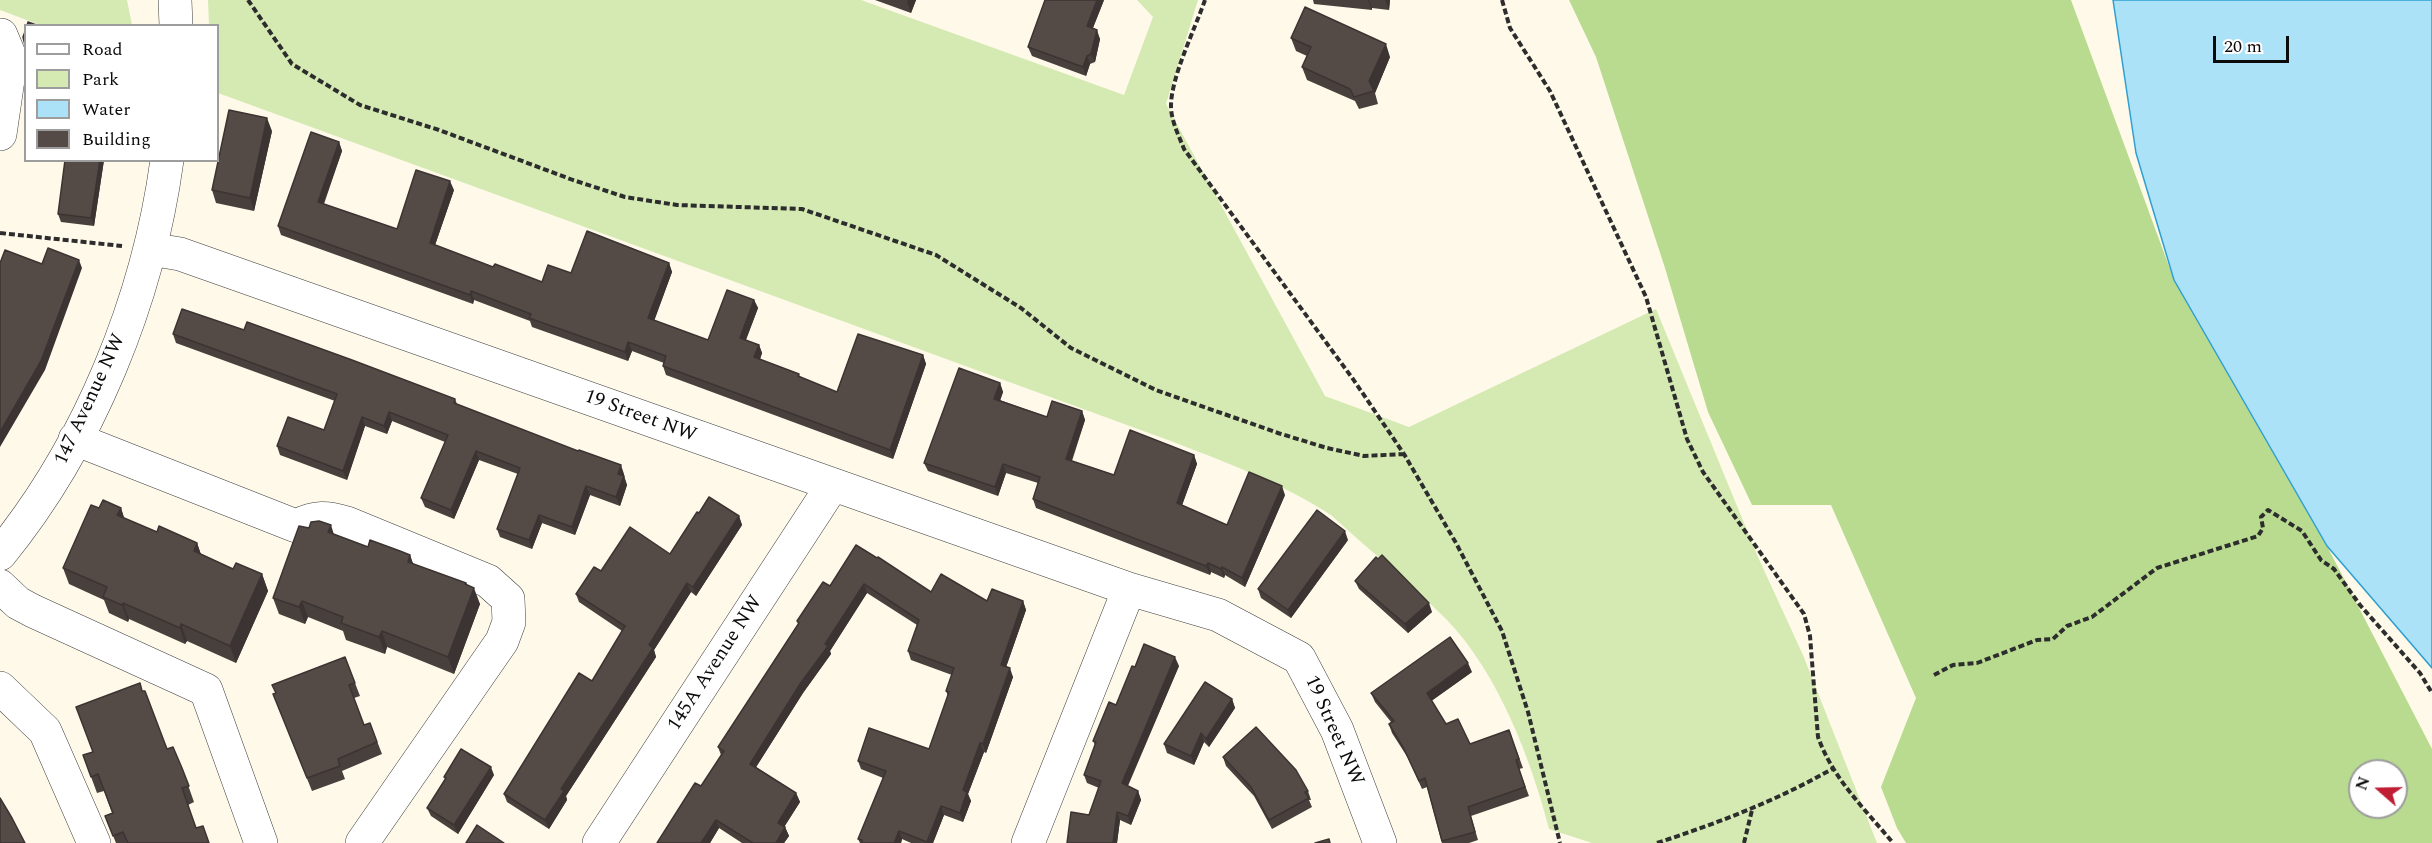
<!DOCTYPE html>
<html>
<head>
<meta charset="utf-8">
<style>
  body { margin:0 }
  #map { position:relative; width:2432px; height:843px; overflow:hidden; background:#fff9e9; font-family:Spectral,serif }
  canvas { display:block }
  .legend { position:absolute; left:24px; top:24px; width:195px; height:138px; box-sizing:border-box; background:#fff; border:2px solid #9d9d9d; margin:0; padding:8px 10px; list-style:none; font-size:18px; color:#0b0b0b }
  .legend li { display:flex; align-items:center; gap:12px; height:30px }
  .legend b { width:30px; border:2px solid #9d9d9d }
  .north { position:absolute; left:2348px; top:759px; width:60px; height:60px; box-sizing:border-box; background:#fff; border:2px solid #9d9d9d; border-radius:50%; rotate:290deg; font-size:16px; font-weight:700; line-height:24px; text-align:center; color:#0b0b0b }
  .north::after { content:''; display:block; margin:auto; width:21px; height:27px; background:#bf1e34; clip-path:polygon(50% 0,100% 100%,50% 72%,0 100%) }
  .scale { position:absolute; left:2213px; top:36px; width:76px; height:27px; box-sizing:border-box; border:3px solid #0b0b0b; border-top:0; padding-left:8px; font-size:18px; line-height:21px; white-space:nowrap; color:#0b0b0b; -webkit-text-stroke:4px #fff; paint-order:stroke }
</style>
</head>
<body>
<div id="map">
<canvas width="2432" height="843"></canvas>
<ul class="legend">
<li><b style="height:8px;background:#fff"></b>Road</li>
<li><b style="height:16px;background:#d4eab2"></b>Park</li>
<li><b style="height:16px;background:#abe2f8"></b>Water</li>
<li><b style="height:16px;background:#544b47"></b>Building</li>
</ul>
<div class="north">N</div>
<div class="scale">20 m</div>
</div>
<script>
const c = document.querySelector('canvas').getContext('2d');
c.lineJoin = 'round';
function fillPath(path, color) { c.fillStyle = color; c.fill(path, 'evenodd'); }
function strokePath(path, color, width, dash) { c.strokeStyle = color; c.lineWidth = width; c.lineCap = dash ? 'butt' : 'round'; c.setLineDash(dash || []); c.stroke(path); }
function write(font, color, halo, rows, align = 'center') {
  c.font = font + ' Spectral,serif'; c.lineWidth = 6; c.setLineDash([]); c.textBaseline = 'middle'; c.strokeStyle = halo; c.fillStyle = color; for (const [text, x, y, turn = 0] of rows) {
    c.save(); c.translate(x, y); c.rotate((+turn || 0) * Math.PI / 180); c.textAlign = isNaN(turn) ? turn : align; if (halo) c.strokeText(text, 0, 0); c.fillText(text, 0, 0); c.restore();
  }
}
fillPath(new Path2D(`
  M0,0H127L132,25H40L0,10Z
  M208,0H861L1124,95L1153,17L1137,0H1198L1166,104L1325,396L1409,427L1656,309L1758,557L1803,655L1877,843H1592L1549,829C1531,759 1498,673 1447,620C1410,583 1369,550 1331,515C1280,482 1225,462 1168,440L218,93V26L209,25Z`), '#d4eab2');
fillPath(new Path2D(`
  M1569,0H2071L2174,280L2327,546L2432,749V843H1906L1897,828L1881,787L1916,698L1831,505H1752L1708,412L1665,268L1596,57ZM2360,771H2396V807H2360Z`), '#b8db90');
const water = new Path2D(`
  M2113,0H2432V668L2327,546L2174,280L2136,153Z`);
fillPath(water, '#abe2f8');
strokePath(water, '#2f9fd2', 1.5);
const minor = new Path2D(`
  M175,0L176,26
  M0,134L11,59L1,35
  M150,249L180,254L1129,589L1218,615L1299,658L1337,730L1380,843
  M75,439L296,526C316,516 327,517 347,523L488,581L508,599L509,622L502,641L362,843
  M0,554C89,445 148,300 167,160
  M0,586L18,603L33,611L206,690L261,843
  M0,688L45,731L94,843
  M599,843L832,486
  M1028,843L1129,589`);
strokePath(minor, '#3e3e3e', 34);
strokePath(new Path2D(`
  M248,0L292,64L360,105L439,130L573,180L625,197L677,205L802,209L936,255L1021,308L1071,348L1156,390L1278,433L1327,448L1364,456L1404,454
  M1205,0C1195,29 1170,79 1171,108C1172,123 1179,136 1184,149L1353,379L1404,454L1456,543L1502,631L1528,712L1560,843
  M1502,0L1510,28L1550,91L1646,297L1687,439L1703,472L1804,614L1810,636L1818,737C1833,779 1865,809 1893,843
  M0,233L122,246
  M1934,675L1953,665L1977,663L2037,640L2053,639L2067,626L2092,617L2157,568L2258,536L2263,528L2261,517L2268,510L2302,531L2321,560L2334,569L2360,605L2420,673L2432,693
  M1657,843C1718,823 1776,801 1832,769
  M1744,843L1752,810`), '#2d2d2d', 4, [6, 3]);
strokePath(minor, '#fff', 33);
fillPath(new Path2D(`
  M875,0H916L911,13Z
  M1104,0L1093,28L1100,39L1095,62L1090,64L1086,76L1032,56L1028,47Z
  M1313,0H1390L1389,10L1372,8V10L1314,4Z
  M1291,38L1390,57L1375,93L1378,104L1359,109L1355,101L1307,80L1302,67L1307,56L1296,51Z
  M272,131L254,211L216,203L212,190Z
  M339,142L342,151L324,204L397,229L454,190L435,245L493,267L542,282L571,273L669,263L672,272L654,320L708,340L754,300L758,308L746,340L759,345L762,353L760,360L799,374L800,377L837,392L923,355L926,364L893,459L666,375L663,366L664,363L632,351L628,361L532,327L530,321L474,300L473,304L281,235L278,226Z
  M65,160H104L94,226L61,222L58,214Z
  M173,334L455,399L457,404L624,474V476L627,485L620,506L590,495L575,535L542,523L532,549L500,537L497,529L518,474L479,460L454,519L425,507L421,498L445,442L392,421L387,434L365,426L347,480L280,455L277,446L324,430L335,401L176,343Z
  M1000,383L1003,392L1000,400L1047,417L1082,411L1085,420L1072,461L1114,475L1194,455L1197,464L1182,505L1227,525L1285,495L1245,587L1225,575L1224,578L1211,572L1210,575L1036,508L1033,499L1038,483L1006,473L998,496L928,471L924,463Z
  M99,508H121L124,518L157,532L197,543L201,555L233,569L262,574L268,591L236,663L187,641L185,644L129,619L128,622L109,613L104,600L69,584L63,568Z
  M699,513L739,516L742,525L696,596L691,592L654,650L656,657L566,796L567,800L549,829L507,802L504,794L592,681L622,631L579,602L576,594L601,571L670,554Z
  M309,528L334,534L368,547L410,555L413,564L466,583L480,604L454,674L387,647L385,654L346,640L343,631L308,617L305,624L279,614L273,598Z
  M1348,540L1291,618L1261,598L1258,589Z
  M856,545L931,592L987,601H1023L1026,610L1006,667L1013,677L986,753L984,752L968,794L971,801L963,822L944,815L933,843H911L902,839L901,843H860L858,839L883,778L861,769L858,761L929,749L948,696L946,691L952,675L911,660L908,651L917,625L867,593L830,651L831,654L803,693L756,767L796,793L800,802L784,827H785L789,836L784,843H742L719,828L710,843H657L701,786L721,755L718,747L798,624L797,621L830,586Z
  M1355,581L1432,612L1408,633L1359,589Z
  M345,657L360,696L354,698L364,725L370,723L382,754L342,771L345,779L312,791L273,694Z
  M1179,666L1128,786L1138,791L1141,800L1131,825L1120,820L1117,843H1067L1089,815L1099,788L1087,783L1084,775L1095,745L1093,741L1116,705L1135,667Z
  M1472,672L1431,701L1446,724L1470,744L1509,730L1523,768L1519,769L1529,796L1471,816L1478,840L1469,843H1442L1427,787L1422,789L1408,758L1392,733L1389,724L1391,722L1375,702L1371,693Z
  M1232,699L1235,708L1209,747L1204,742L1194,765L1167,753L1164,744Z
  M167,749L182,768L194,802L188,805L196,828L209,843H116L105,816L112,813L104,791L97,793L83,755Z
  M1223,757L1308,791L1311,800H1309L1312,807L1272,829L1254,796L1226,766Z
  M494,775L458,834L431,816L427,808L445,779L444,777Z`), '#48403d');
fillPath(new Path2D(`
  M908,0H916L911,13L907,2Z
  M1097,0H1104L1090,35L1087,26Z
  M1368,0H1369L1372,8V10Z
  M1385,0H1390L1389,10Z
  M1097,30L1100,39L1095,62L1091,54Z
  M1386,44L1390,57L1375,93L1369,81Z
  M1087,56L1090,64L1086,76L1083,67Z
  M267,118L272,131L254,211L250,198Z
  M339,142L342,151L321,210L318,202Z
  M100,160H104L94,226L91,218Z
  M450,181L454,190L433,251L430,243Z
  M79,260L82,268L45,370L0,447V432Z
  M669,263L672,272L652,327L648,318Z
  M471,291L474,300L473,304L470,295Z
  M754,300L758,308L743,347L740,338Z
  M628,342L632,351L628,361L625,352Z
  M759,345L762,353L757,366L754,357Z
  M923,355L926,364L893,459L890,450Z
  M1000,383L1003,392L998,407L994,399Z
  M1082,411L1085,420L1069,467L1066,459Z
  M389,412L392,421L387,434L384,426Z
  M362,417L365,426L347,480L343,471Z
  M476,451L479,460L454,519L451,510Z
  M1194,455L1197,464L1180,511L1177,503Z
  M1003,464L1006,473L998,496L995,487Z
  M621,465L624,474L622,482L624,476L627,485L620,506L616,497L618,474Z
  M586,486L590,495L575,535L572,527Z
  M1282,486L1285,495L1245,587L1242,578Z
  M121,508L126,524L117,515Z
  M539,515L542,523L532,549L529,540Z
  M739,516L742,525L696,596L693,587Z
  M331,525L336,541L328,532Z
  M1345,531L1348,540L1291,618L1288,610Z
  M197,543L203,560L194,551Z
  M410,555L416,572L408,562Z
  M1208,563L1211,572L1210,575L1206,566Z
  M1222,567L1225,575L1224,578L1221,569Z
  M262,574L268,591L236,663L230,646Z
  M466,583L471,596L474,588L480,604L454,674L448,657Z
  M687,583L691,592L654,650L656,657L566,796L567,800L549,829L545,820L561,789L649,645Z
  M864,584L867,593L830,651L831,654L803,693L753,772L750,764Z
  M302,601L308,617L305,624L299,607Z
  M1023,601L1026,610L1004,673L1001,665Z
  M123,603L129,619L128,622L122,605Z
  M1429,603L1432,612L1408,633L1405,624Z
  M181,624L187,641L185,644L180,628Z
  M382,631L387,647L385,654L379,637Z
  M1175,657L1179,666L1125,791L1122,783Z
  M1468,663L1472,672L1430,702L1427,693Z
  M1010,668L1013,677L986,753L983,744Z
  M1232,699L1235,708L1209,747L1206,739Z
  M1201,733L1204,742L1194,765L1191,756Z
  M980,743L984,752L968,794L971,801L963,822L960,813L963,790Z
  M491,767L494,775L458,834L454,825Z
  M1138,791L1141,800L1131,825L1128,816Z
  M796,793L800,802L781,832L778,823Z
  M941,806L944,815L933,843H928Z
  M1117,812L1120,820L1117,843H1113Z
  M716,820L719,828L710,843H701Z
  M785,827L789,836L784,843H776Z
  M899,831L902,839L901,843H894Z`), '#3b3432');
const building = new Path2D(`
  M1045,0H1097L1087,26L1097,30L1091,54L1087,56L1083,67L1028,47Z
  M1305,7L1386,44L1369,81L1374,91L1354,97L1350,89L1302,67L1311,47L1291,38Z
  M28,22L39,26H27Z
  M26,29V49L23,37Z
  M229,110L267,118L250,198L212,190Z
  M311,132L339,142L318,202L397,229L416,170L450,181L430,243L493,267L495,264L542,282L548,265L571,273L587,231L669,263L648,318L708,340L727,290L754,300L740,338L759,345L754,357L799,374L798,376L837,392L858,334L923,355L890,450L663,366L666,356L628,342L625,352L529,318L531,314L471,291L470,295L278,226Z
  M65,160H100L91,218L58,214Z
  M48,248L79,260L41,361L0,432V263L5,250L42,264Z
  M182,309L244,330L247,322L352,360L455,399L454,403L578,451L579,450L621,465L618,474L624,476L616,497L586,486L572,527L539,515L529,540L497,529L520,468L476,451L451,510L421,498L448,435L389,412L384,426L362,417L343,471L277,446L288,417L324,430L337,394L173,334Z
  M959,368L1000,383L994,399L1047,417L1052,401L1082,411L1066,459L1114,475L1130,430L1194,455L1177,503L1227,525L1249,472L1282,486L1242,578L1222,567L1221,569L1208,563L1206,566L1033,499L1040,477L1003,464L995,487L924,463Z
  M709,497L739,516L693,587L687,583L649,645L653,648L561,789L564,791L545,820L504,794L579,673L592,681L625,626L576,594L594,567L601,571L630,527L670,554L697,512L699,513Z
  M103,500L121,508L117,515L157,532L159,526L197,543L194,551L233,569L236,563L262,574L230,646L181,624L180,628L123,603L122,605L103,597L107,587L63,568L91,505L99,508Z
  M1317,510L1345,531L1288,610L1258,589Z
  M319,521L331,525L328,532L368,547L370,540L400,551L410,555L408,562L466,583L465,584L474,588L448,657L382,631L379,637L341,623L343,617L302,601L299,607L273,598L299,526L309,528L311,522Z
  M856,545L877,558L878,557L931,592L941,574L987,601L992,589L1023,601L1001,665L1010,668L983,744L980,743L963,790L967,792L960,813L941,806L927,842L899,831L894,843H862V840L858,839L886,771L858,761L869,728L929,749L949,692L946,691L954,668L908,651L919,620L864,584L825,644L828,646L800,684L750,764L796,793L778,823L785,827L776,843H753L716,820L701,843H657L695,783L701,786L724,751L718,747L799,623L797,621L823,582L830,586Z
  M1382,555L1429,603L1405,624L1355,581L1376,557L1378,559Z
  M1450,637L1468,663L1427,693L1446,724L1458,719L1470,744L1509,730L1519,759L1516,760L1525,787L1468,807L1475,832L1442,841L1425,778L1419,781L1404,749L1389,724L1394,721L1371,693Z
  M1144,644L1175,657L1122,783L1138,791L1128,816L1117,812L1113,843H1067L1071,812L1089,815L1101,781L1084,775L1096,742L1093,741L1109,702L1116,705L1132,666L1135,667Z
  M345,657L355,683L349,685L364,725L370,723L377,742L338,759L340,766L307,778L273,694L276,693L272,685Z
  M1205,682L1232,699L1206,739L1201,733L1191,756L1164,744Z
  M140,683L142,691H145L167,749L173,747L182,768L189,786L182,788L196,828L203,826L209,843H128L123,832L113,836L105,816L113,813L98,774L91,777L83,755L93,752L76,707Z
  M1256,727L1296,770L1308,791L1305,792L1309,798L1269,820L1251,787L1223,757Z
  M461,749L491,767L454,825L427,808L446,778L444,777Z
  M0,798L12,818L25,843H0Z
  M477,825L504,843H466Z
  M1329,839L1330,843H1315Z`);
fillPath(building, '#544b47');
strokePath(building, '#3b3432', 1.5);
write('20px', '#0b0b0b', '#fff', [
  ["147 Avenue NW",91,400,-65],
  ["19 Street NW",640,417,20],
  ["145A Avenue NW",716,664,-57],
  ["19 Street NW",1333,731,66]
]);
</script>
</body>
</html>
